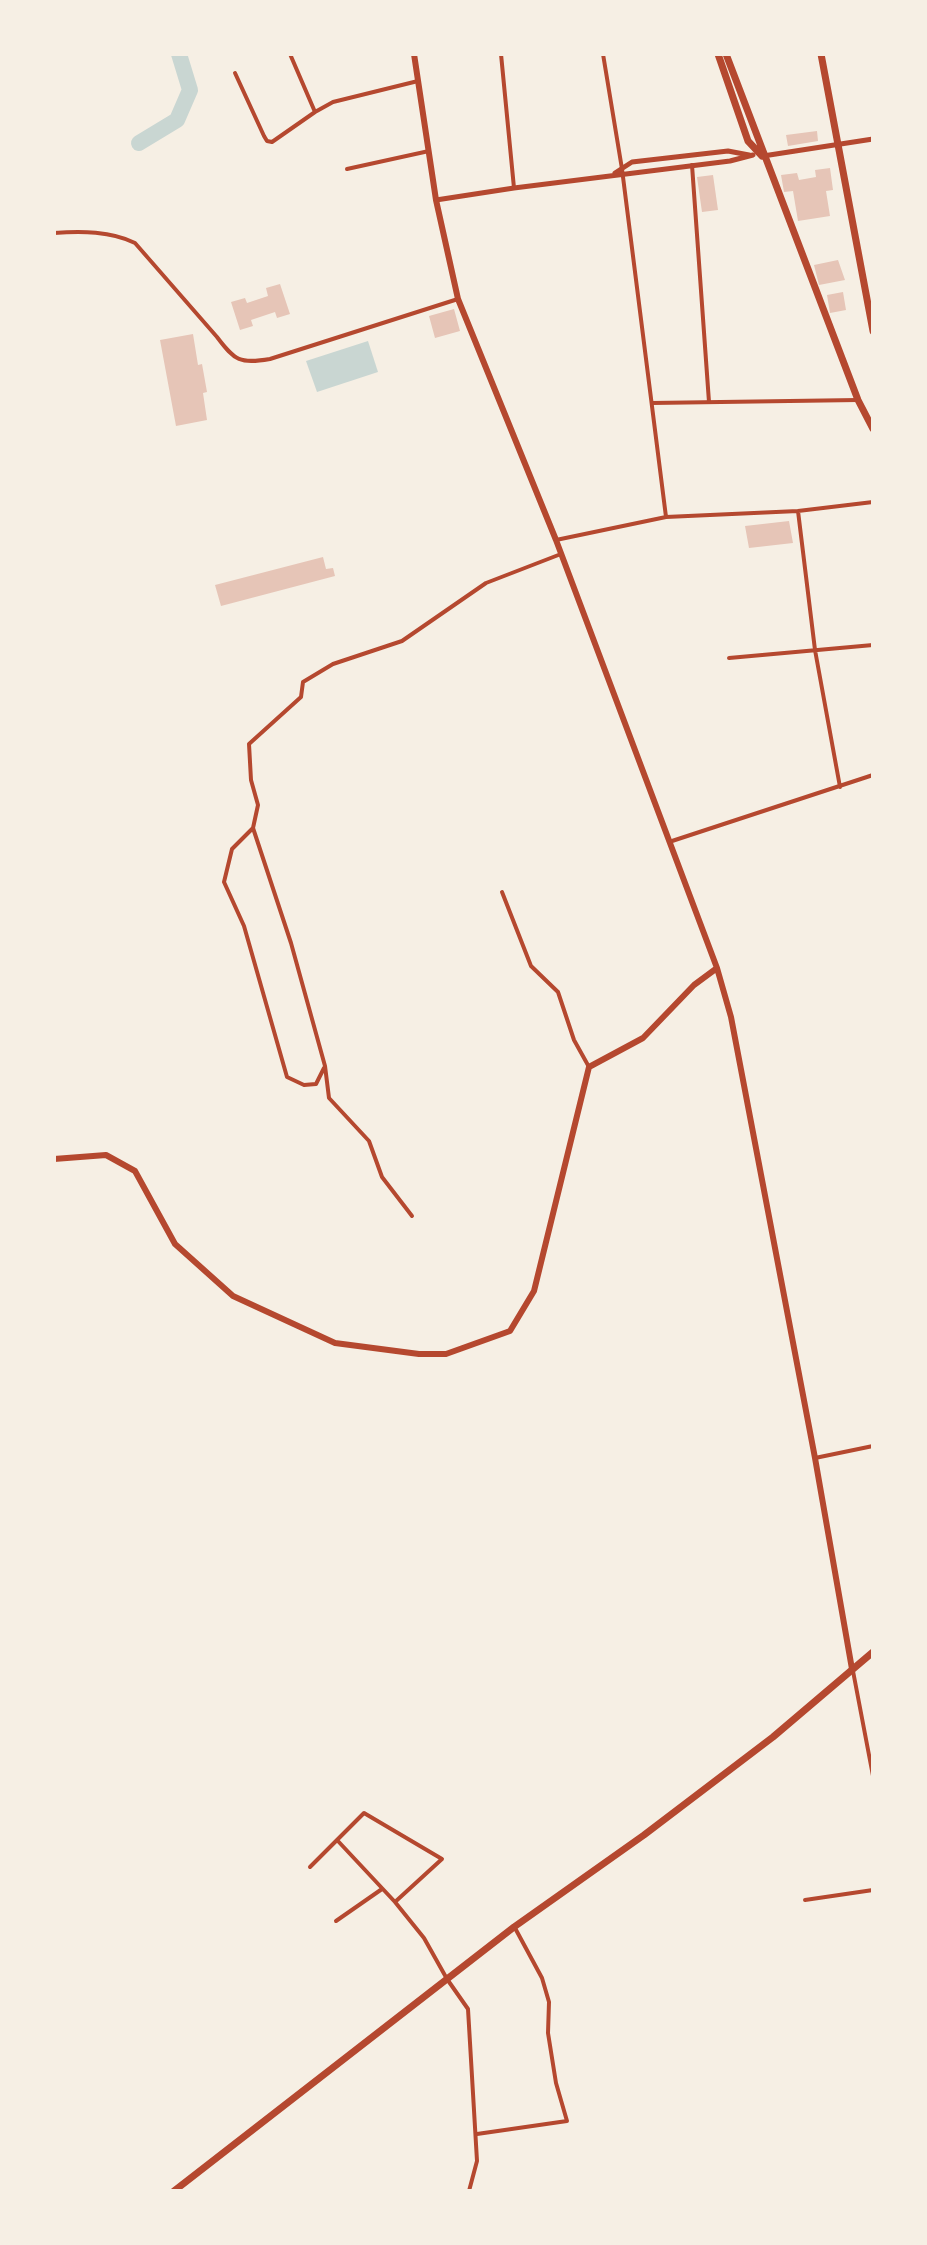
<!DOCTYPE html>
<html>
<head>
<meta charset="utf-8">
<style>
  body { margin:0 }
  #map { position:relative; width:927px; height:2245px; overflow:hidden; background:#f6efe4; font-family:Inter,sans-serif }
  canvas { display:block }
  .frame { position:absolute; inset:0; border:56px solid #f6efe4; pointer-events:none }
</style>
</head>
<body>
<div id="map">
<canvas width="927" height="2245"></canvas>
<div class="frame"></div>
</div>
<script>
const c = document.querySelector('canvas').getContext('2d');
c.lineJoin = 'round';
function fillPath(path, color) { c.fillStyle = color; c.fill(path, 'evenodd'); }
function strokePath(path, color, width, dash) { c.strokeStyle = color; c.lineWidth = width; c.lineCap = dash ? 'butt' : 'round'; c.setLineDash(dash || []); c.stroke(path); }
fillPath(new Path2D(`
  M368,341L378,372L317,392L306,361Z`), '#c9d6d2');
strokePath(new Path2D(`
  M139,143L177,120L190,90L179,54`), '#c9d6d2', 16);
fillPath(new Path2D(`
  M817,131L818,141L788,146L786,135Z
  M830,168L833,190L826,191L830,216L798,221L793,191L784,192L781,175L797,173L799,180L816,177L815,170Z
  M713,175L718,210L702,212L697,177Z
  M838,260L845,280L819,285L814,265Z
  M280,284L290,314L277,318L275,312L251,320L253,326L240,330L231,302L245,298L247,303L268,296L266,288Z
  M843,292L846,310L830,313L827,295Z
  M454,309L460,331L435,338L429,316Z
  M193,334L198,365L202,364L207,392L203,393L207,420L176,426L160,340Z
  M789,521L793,543L749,548L745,526Z
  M323,557L326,569L333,568L335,576L221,606L215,585Z`), '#e6c5b7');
strokePath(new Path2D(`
  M290,54L315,112
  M501,54L514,188
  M603,54L622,169L666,517
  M235,73L264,136L267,141L272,142L315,112L333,102L418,81
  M692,165L709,402
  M347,169L429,151
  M54,233C81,231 111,231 135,243L217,337C235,361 240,364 270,359L458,299
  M652,403L858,400
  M798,511L815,650L840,787
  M556,540L666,517L798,511L873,502
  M729,658L873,645
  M253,828L232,849L224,882L244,926L287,1077L304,1085L316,1084L324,1068
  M669,842L873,775
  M502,892L531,966L558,992L574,1040L589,1067
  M412,1216L382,1177L369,1141L329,1098L325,1066L291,943L253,828L258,805L251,780L249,744L301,697L303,682L333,664L402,641L486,583L561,554
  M815,1458L873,1446
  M853,1671L873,1776
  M337,1840L395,1902L424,1938L447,1979L468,2009L477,2161L469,2191
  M310,1867L364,1813L442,1859L395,1902
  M805,1900L873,1890
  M336,1921L382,1889
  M477,2134L567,2121L556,2083L548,2033L549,2002L542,1978L515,1928`), '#b5482f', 4);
strokePath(new Path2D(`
  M763,156L873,139
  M615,173L632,162L728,151L749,155
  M436,200L514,188L730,161L753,155`), '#b5482f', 5);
strokePath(new Path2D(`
  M414,54L436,200L458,299L556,540L717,968L731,1017L815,1458L852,1669
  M54,1159L106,1155L135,1171L175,1244L233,1296L335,1343L419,1354H446L510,1331L534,1291L589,1067L643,1038L694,985L717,968`), '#b5482f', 6);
strokePath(new Path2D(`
  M718,54L748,141L762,156
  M726,54L858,400L873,429
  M821,54L873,331
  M174,2191L514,1927L644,1835L773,1737L873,1652`), '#b5482f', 7);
</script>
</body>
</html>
